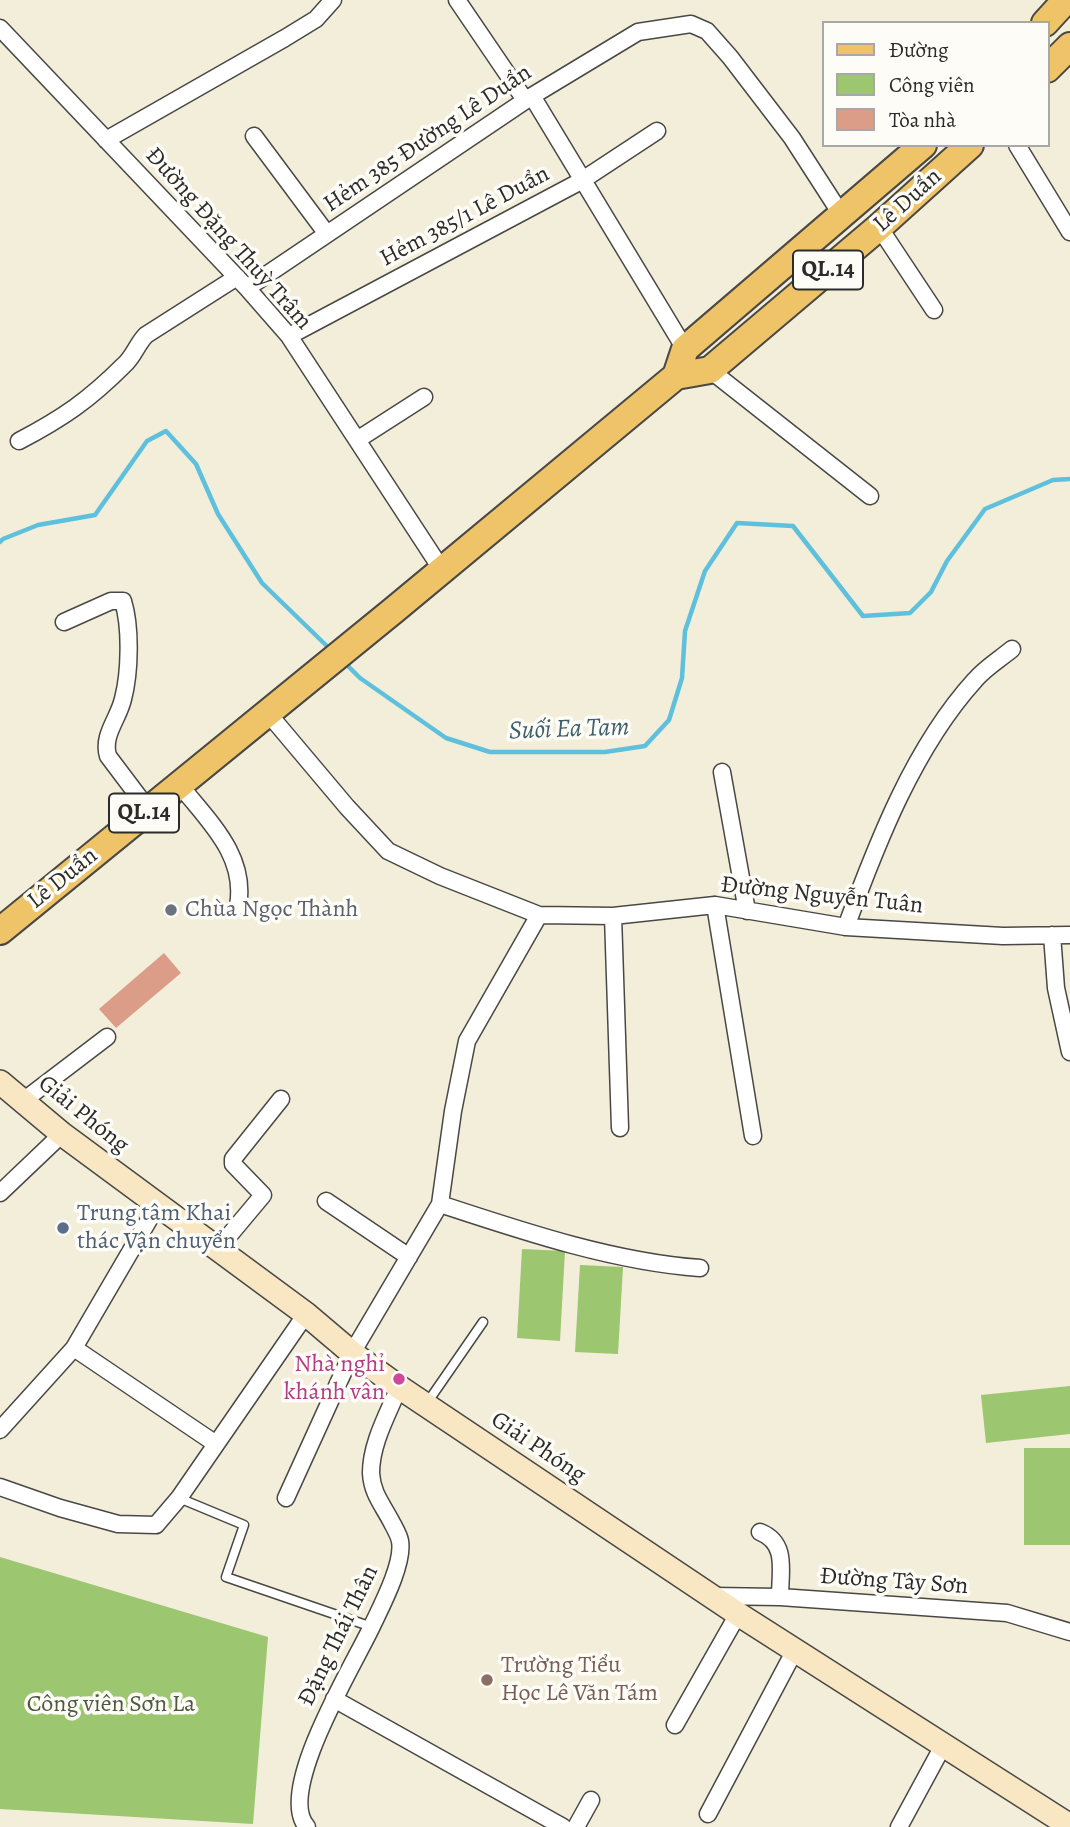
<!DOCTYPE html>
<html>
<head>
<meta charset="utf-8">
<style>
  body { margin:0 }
  #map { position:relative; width:1070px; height:1827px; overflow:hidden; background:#f2eed9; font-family:Alegreya,serif }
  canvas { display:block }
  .legend { position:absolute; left:822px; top:21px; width:228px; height:126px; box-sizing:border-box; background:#fdfcf7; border:2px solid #a9a8a5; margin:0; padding:9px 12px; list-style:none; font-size:21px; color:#2b2b2b }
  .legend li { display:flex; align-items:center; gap:14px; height:35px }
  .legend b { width:35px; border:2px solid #a9a8a5 }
</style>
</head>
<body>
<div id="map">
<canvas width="1070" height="1827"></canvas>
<ul class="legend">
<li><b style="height:9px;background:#efc469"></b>Đường</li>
<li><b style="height:19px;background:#9dc671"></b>Công viên</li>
<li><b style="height:19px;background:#db9c88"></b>Tòa nhà</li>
</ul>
</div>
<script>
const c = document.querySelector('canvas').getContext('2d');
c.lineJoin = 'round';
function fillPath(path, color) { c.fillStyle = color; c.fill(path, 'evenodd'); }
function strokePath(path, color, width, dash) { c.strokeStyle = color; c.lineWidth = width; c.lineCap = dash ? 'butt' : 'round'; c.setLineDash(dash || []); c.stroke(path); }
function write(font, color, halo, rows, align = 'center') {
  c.font = font + ' Alegreya,serif'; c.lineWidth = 7; c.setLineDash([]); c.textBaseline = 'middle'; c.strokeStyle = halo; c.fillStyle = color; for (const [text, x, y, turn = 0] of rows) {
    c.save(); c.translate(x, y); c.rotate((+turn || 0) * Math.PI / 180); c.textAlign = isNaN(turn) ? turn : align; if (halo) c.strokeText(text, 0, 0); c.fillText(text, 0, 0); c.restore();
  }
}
fillPath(new Path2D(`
  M522,1249L565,1251L560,1341L517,1338Z
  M580,1265L623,1267L618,1354L575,1352Z
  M1070,1386V1434L986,1443L981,1395Z
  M1024,1448H1070V1545H1024Z
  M0,1557L268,1637L253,1824L0,1809Z`), '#9dc671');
strokePath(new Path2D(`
  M0,542L3,539L38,525L95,515L147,441L166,431L196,464L218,514L262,583L331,650
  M345,663L360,678L446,738L490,752H605L645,746L669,720L682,678L685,631L705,571L737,523L793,526L863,616L910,613L931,592L947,561L985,509L1053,480L1070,479`), '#5ec0dc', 4.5);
fillPath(new Path2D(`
  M164,953L181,973L116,1028L99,1009Z`), '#db9c88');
const lane = new Path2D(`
  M427,1403L483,1322
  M179,1498L244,1525L226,1577L372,1627`);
const street = new Path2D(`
  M457,0L525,100
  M0,28L247,288L289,336L442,570
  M532,96L685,349
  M254,136L327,234
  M106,140L285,38L316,19L333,0
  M1017,145L1070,232
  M879,227L934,310
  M247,288L532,96L638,32L691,24L707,31L730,57L792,138L841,214
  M289,336L581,181L657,131
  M710,370L870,496
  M357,440L424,397
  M19,441C63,418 89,400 124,365C134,356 137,344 146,335L237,277
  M64,622L111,601H123C131,627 130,672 123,699C118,720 102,735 108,756L148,809
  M267,712L347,807L388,851L440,876L539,915L613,916L715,905L846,927L1003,936L1070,935
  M722,772L747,911
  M179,784C208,821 247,855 238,906
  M715,905L753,1136
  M613,916L620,1128
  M846,927C877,843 914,747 975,680C985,668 1000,659 1012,649
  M1052,935L1056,988L1070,1052
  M23,1101L107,1037
  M0,1193L62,1134
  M326,1201L409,1257
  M440,1204C522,1231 614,1262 700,1268
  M217,1250L263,1195L233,1164V1159L281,1099
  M74,1348L216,1444
  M0,1430L74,1348L157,1206
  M0,1487L60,1508L118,1524L156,1525L179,1498L306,1314
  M286,1498L352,1353L440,1204L453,1111L467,1041L539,915
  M760,1532C788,1543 780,1571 780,1597
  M712,1596L780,1597L1007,1613L1070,1632
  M334,1699L563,1827
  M675,1725L738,1614
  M708,1814L795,1650
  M307,1827C275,1792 355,1663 372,1626C382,1605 404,1563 400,1541C399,1535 394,1527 391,1521C382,1504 372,1493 371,1473C371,1443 388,1414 399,1387
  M576,1827L591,1800
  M899,1827L944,1744`);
const secondary = new Path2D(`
  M0,1082L62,1134L306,1314L352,1353L399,1387L738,1614L1070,1826`);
const primary = new Path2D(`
  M1045,23L1066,0
  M1047,69L1070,46
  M676,376L685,349L923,145
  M0,931L394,610L676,376L710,370L879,227L970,145`);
strokePath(lane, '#494845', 11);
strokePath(street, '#494845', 19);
strokePath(secondary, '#494845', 26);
strokePath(primary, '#494845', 30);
strokePath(lane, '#fff', 8);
strokePath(street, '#fff', 16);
strokePath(secondary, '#f9e7c3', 23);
strokePath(primary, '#efc469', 26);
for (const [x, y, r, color] of [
  [171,910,7,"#6b7280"],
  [63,1228,7,"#5c6f8a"],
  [399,1379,7,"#d1479c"],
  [487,1680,7,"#8d6e63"]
]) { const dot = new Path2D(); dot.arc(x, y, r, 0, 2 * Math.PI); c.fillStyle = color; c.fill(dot); strokePath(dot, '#fdfcf7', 2.5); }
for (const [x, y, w] of [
  [828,270,70],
  [144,813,70]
]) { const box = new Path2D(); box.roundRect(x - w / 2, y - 19.5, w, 39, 5); c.fillStyle = '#fdfcf7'; c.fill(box); strokePath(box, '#2b2b2b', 2); }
write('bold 23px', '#2b2b2b', null, [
  ["QL.14",828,270],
  ["QL.14",144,813]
]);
write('24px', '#2b2b2b', '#fdfcf7', [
  ["Hẻm 385 Đường Lê Duẩn",428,139,-34],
  ["Lê Duẩn",908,201,-42],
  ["Hẻm 385/1 Lê Duẩn",465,217,-28],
  ["Đường Đặng Thuỳ Trâm",228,239,48],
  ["Lê Duẩn",63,879,-39],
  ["Đường Nguyễn Tuân",822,896,6],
  ["Giải Phóng",83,1115,39],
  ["Giải Phóng",538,1448,34],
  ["Đường Tây Sơn",894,1582,4],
  ["Đặng Thái Thân",339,1636,-64]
]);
write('24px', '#5b616d', '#fdfcf7', [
  ["Chùa Ngọc Thành",185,910]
], 'left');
write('24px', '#4e5e75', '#fdfcf7', [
  ["Trung tâm Khai",77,1214],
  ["thác Vận chuyển",77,1242]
], 'left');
write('24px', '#b23c85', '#fdfcf7', [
  ["Nhà nghỉ",385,1365],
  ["khánh vân",385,1393]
], 'right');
write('24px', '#785e54', '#fdfcf7', [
  ["Trường Tiểu",501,1666],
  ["Học Lê Văn Tám",501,1694]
], 'left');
write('24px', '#4d5a40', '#fdfcf7', [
  ["Công viên Sơn La",111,1705]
]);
write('italic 26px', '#3d5f69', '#fdfcf7', [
  ["Suối Ea Tam",569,730,-2]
]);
</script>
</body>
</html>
